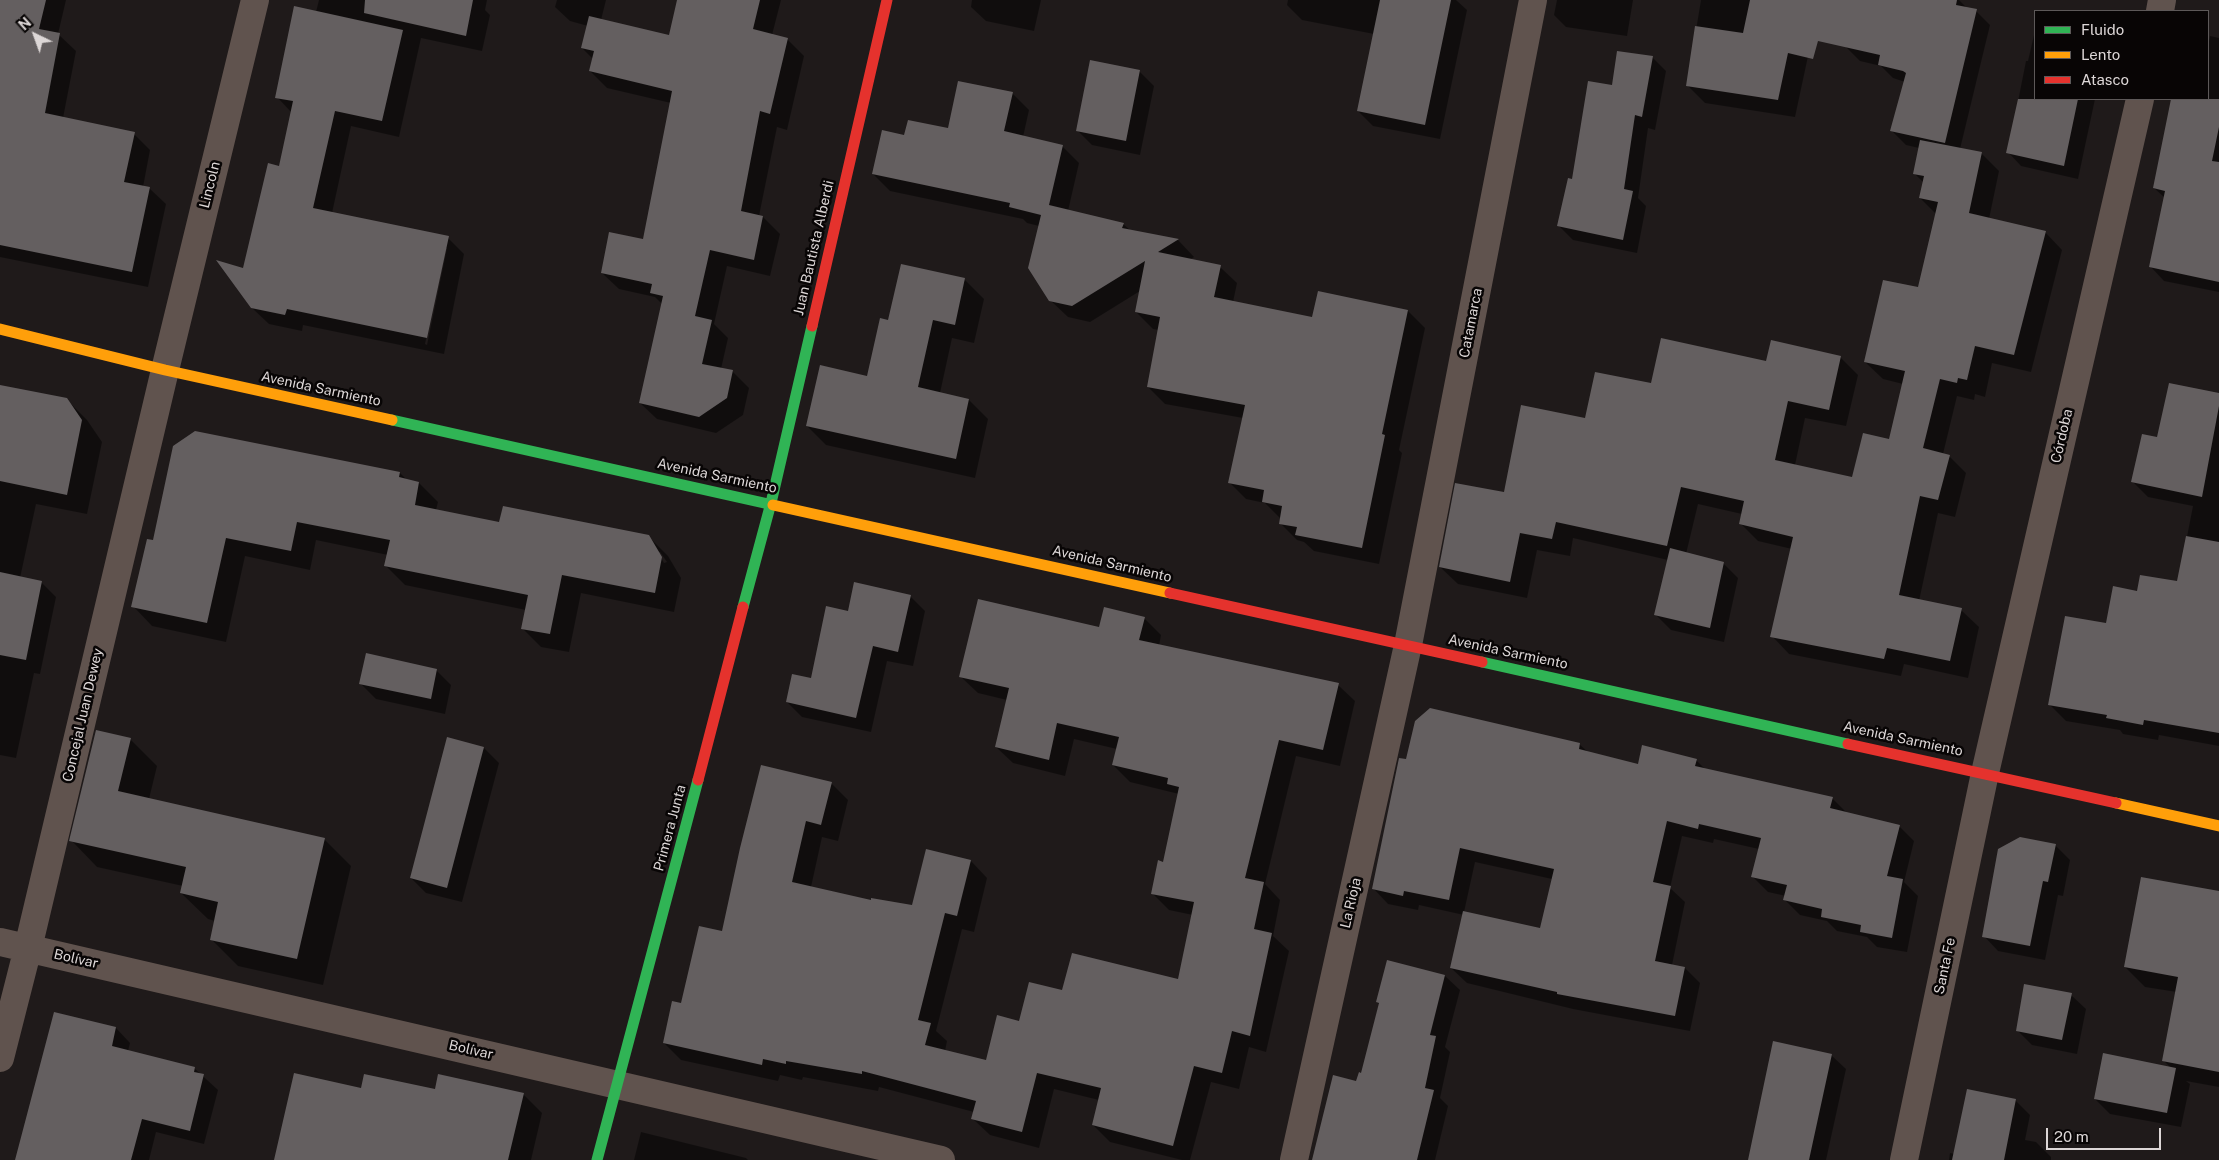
<!DOCTYPE html>
<html>
<head>
<meta charset="utf-8">
<style>
  body { margin:0 }
  #map { position:relative; width:2219px; height:1160px; overflow:hidden; background:#1f1a1a; font-family:"Public Sans",sans-serif }
  canvas { display:block }
  .legend { position:absolute; left:2034px; top:10px; width:175px; height:90px; box-sizing:border-box; background:#080505; border:1px solid #5d5959; margin:0; padding:6px 9px; list-style:none; font-size:15px; color:#ddd7d7 }
  .legend li { display:flex; align-items:center; gap:10px; height:25px }
  .legend b { width:25px; border:1px solid #5d5959 }
  .north { position:absolute; left:10px; top:10px; width:50px; height:50px; -webkit-text-stroke:4px #080505; paint-order:stroke; rotate:318deg; font-size:14px; font-weight:700; line-height:20px; text-align:center; color:#ddd7d7 }
  .north::after { content:''; display:block; margin:auto; width:18px; height:22px; background:#ddd7d7; clip-path:polygon(50% 0,100% 100%,50% 72%,0 100%) }
  .scale { position:absolute; left:2046px; top:1128px; width:115px; height:22px; box-sizing:border-box; border:2px solid #ddd7d7; border-top:0; padding-left:6px; font-size:15px; line-height:18px; white-space:nowrap; color:#ddd7d7; -webkit-text-stroke:4px #080505; paint-order:stroke }
</style>
</head>
<body>
<div id="map">
<canvas width="2219" height="1160"></canvas>
<ul class="legend">
<li><b style="height:6px;background:#30b455"></b>Fluido</li>
<li><b style="height:6px;background:#ff9f0a"></b>Lento</li>
<li><b style="height:6px;background:#e5322d"></b>Atasco</li>
</ul>
<div class="north">N</div>
<div class="scale">20 m</div>
</div>
<script>
const c = document.querySelector('canvas').getContext('2d');
c.lineJoin = 'round';
function fillPath(path, color) { c.fillStyle = color; c.fill(path, 'evenodd'); }
function strokePath(path, color, width, dash) { c.strokeStyle = color; c.lineWidth = width; c.lineCap = dash ? 'butt' : 'round'; c.setLineDash(dash || []); c.stroke(path); }
function write(font, color, halo, rows, align = 'center') {
  c.font = font + ' "Public Sans",sans-serif'; c.lineWidth = 5; c.setLineDash([]); c.textBaseline = 'middle'; c.strokeStyle = halo; c.fillStyle = color; for (const [text, x, y, turn = 0] of rows) {
    c.save(); c.translate(x, y); c.rotate((+turn || 0) * Math.PI / 180); c.textAlign = isNaN(turn) ? turn : align; if (halo) c.strokeText(text, 0, 0); c.fillText(text, 0, 0); c.restore();
  }
}
fillPath(new Path2D(`
  M0,0H66L58,34L76,51L63,118L134,134L150,150L143,187L149,188L166,204L148,287L0,257Z
  M319,0H487L485,10L490,15L482,51L421,38L399,137L351,126L332,213L448,238L464,254L444,354L303,325L302,331L269,324L252,308L244,269L280,167L292,113L277,97L316,12ZM445,248H447L427,345L425,344Z
  M557,0H606L601,20L670,36L679,0H781L772,35L787,39L804,56L787,130L777,127L759,216L763,217L780,234L770,276L727,266L714,324L728,338L721,369L732,371L749,388L743,415L716,433L657,419L640,403L663,305L655,297L619,289L602,273L644,240L671,103L607,88L590,71L593,59L582,48L588,26L570,21L555,7Z
  M972,0H1041L1034,31L986,21L971,7Z
  M1288,0H1456L1467,10L1440,139L1373,126L1358,111L1374,34L1302,20L1287,5Z
  M1557,0H1633L1627,36L1566,27L1554,15Z
  M1701,0H1820L1795,117L1705,103L1687,85Z
  M1857,0H1959L1968,9L1976,11L1990,25L1960,149L1981,153L1999,171L1989,219L2045,232L2062,250L2031,372L1992,363L1985,397L1975,394L1974,400L1957,396L1943,454L1949,456L1966,473L1955,517L1938,513L1919,601L1961,610L1979,627L1968,678L1904,664L1901,676L1789,654L1772,636L1792,549L1758,541L1740,523L1742,514L1698,504L1686,554L1723,563L1738,578L1724,642L1671,630L1656,615L1668,560L1573,538L1570,556L1537,550L1527,598L1458,584L1440,567L1505,494L1586,419L1652,384L1767,362L1840,357L1858,375L1846,426L1805,418L1795,465L1853,479L1890,441L1903,384L1883,379L1865,362L1919,289L1937,215L1920,198L1924,183L1914,173L1919,148L1906,145L1892,131L1905,82L1893,78L1881,66L1860,61L1846,47Z
  M2034,35L2035,36V99H2095L2078,179L2021,166L2008,152L2026,61H2028Z
  M2210,36L2219,38V292L2164,281L2150,266L2165,198L2154,188L2170,134L2178,99H2208V46Z
  M1652,57L1666,71L1655,130L1648,128L1638,198L1646,206L1637,253L1573,240L1559,226L1573,180L1613,86Z
  M1139,71L1154,86L1140,155L1092,145L1077,130Z
  M1012,93L1029,110L1023,137L1062,146L1079,163L1068,211L1123,224L1130,230L1178,240L1194,257L1189,260L1220,267L1237,283L1233,302L1313,319L1408,311L1425,328L1399,450L1402,453L1379,564L1314,551L1304,542L1297,540L1280,523V518L1265,503L1246,499L1229,482L1243,418L1165,404L1148,387L1159,330L1153,329L1136,312L1140,291L1090,322L1068,317L1050,300L1039,226L1027,223L1023,219L890,191L873,174L905,136L949,130Z
  M965,280L984,299L974,343L952,338L940,393L969,400L988,419L975,478L826,445L807,426L868,377Z
  M0,386L66,399L87,420L102,442L87,514L36,504L20,578L41,582L56,597L40,674L34,673L16,758L0,755Z
  M2219,394V746L2159,735L2158,740L2123,734L2120,730L2066,721L2050,705L2107,624L2138,592L2178,583L2193,506L2148,497L2133,482L2158,438Z
  M195,432L400,473L407,480L419,483L438,502L436,510L500,523L648,536L668,556L681,578L674,612L581,593L569,652L541,647L522,628L526,610L405,585L386,566L388,555L316,540L310,570L245,556L226,642L152,626L133,606L154,542ZM658,552H660L667,562L664,563Z
  M910,596L925,611L913,666L887,661L871,732L802,717L787,702L812,679L849,613Z
  M1144,618L1161,635L1159,646L1338,685L1355,701L1340,766L1296,756L1265,884L1280,900L1273,936L1289,951L1266,1052L1249,1047L1239,1089L1211,1082L1190,1160H1182L1110,1142L1093,1125L1099,1100L1054,1089L1039,1148L990,1135L973,1119L974,1112L879,1087L878,1091L803,1077L802,1080L780,1075L778,1081L681,1060L664,1043L682,1004L723,933L831,783L848,800L838,841L822,837L811,887L872,901L913,907L971,861L987,878L974,932L962,929L936,1031L947,1041L945,1051L987,1061L1020,1022L1063,992L1179,980L1193,915L1169,910L1152,893L1164,863L1179,794L1130,782L1113,765L1117,749L1074,739L1065,776L1013,763L996,747L1007,700L978,693L961,677L1100,629Z
  M436,670L451,685L445,714L376,699L361,684Z
  M130,739L157,766L149,799L324,839L351,866L323,985L238,966L211,939L215,921L208,919L181,893L183,886L97,867L71,840Z
  M1579,744L1588,752L1639,765L1696,760L1706,770L1832,798L1847,813L1899,826L1914,841L1904,882L1918,896L1907,952L1877,947L1867,937L1837,931L1827,921L1800,915L1785,900L1786,896L1768,892L1753,877L1759,849L1714,839L1713,843L1682,836L1670,888L1685,902L1672,965L1685,968L1700,983L1690,1031L1573,1009L1467,983L1451,968L1464,915L1419,905L1418,910L1388,904L1373,888L1407,761ZM1475,862L1552,879L1541,929L1464,912Z
  M484,748L499,763L462,902L426,893L411,878Z
  M2055,845L2070,860L2063,896L2058,895L2045,960L1998,951L1984,936Z
  M2219,893V1087L2186,1081L2190,1084L2181,1127L2110,1114L2095,1099L2171,1068L2163,1060L2177,992L2145,987L2125,967Z
  M1445,976L1460,990L1445,1047L1450,1052L1440,1098L1448,1106L1435,1160H1313L1362,1074L1379,1004L1377,1002Z
  M2071,995L2086,1009L2077,1054L2032,1045L2017,1030Z
  M116,1028L130,1043L128,1051L194,1068L218,1090L204,1144L156,1132L149,1160H17Z
  M1831,1055L1846,1069L1826,1160H1749Z
  M362,1089L523,1094L542,1113L531,1160H276Z
  M2015,1100L2030,1115L2025,1140L2036,1142L2051,1157V1160H1949L1950,1153L1955,1154Z
  M641,1132L746,1158L748,1160H634Z`), '#0007');
fillPath(new Path2D(`
  M0,0H46L39,29L60,33L45,113L135,132L124,182L150,187L132,272L0,245Z
  M365,0H473L466,36L364,13Z
  M677,0H760L753,29L788,38L770,114L760,111L741,211L763,216L754,260L710,250L695,316L712,320L702,364L733,370L727,398L699,417L639,403L663,296L650,293L652,284L601,273L609,232L643,239L672,91L589,71L594,51L581,48L589,16L669,35Z
  M1380,0H1451L1425,125L1357,111Z
  M1750,0H1957L1956,5L1977,9L1945,143L1890,131L1906,73L1903,71L1878,65L1880,55L1818,41L1813,59L1788,53L1778,100L1686,86L1695,26L1743,33Z
  M294,6L403,30L382,121L335,111L313,208L449,236L427,338L287,309L285,315L251,308L216,260L243,268L268,163L279,166L293,101L275,98Z
  M1617,51L1653,56L1642,117L1635,115L1624,189L1633,191L1623,240L1557,226L1568,178L1572,179L1588,81L1612,85Z
  M1090,60L1140,70L1126,141L1076,131Z
  M958,81L1013,92L1004,131L1063,145L1049,205L1124,223L1122,228L1179,239L1158,252L1221,265L1214,297L1312,317L1318,291L1408,310L1382,434L1385,435L1362,548L1295,535L1297,527L1279,524L1282,506L1262,502L1264,490L1228,483L1245,405L1147,387L1160,317L1135,312L1145,261L1072,306L1049,301L1028,268L1041,215L1009,207L1010,203L872,174L882,130L904,135L908,120L948,128Z
  M2018,99H2078L2064,166L2006,153Z
  M2171,99H2219V127L2212,161L2219,162V282L2149,267L2165,191L2153,188Z
  M1920,140L1982,152L1969,213L2046,231L2014,355L1975,346L1967,380L1958,378L1957,383L1940,379L1923,448L1950,455L1938,500L1920,496L1899,595L1962,608L1950,661L1887,648L1884,659L1770,637L1793,537L1739,524L1744,501L1681,487L1667,546L1556,522L1552,539L1520,533L1510,582L1439,567L1455,483L1504,492L1521,405L1585,418L1595,372L1651,383L1661,338L1766,361L1771,340L1841,356L1829,410L1788,401L1775,460L1852,477L1863,433L1889,439L1905,371L1864,362L1883,280L1918,287L1938,202L1919,198L1924,176L1913,174Z
  M901,264L965,278L955,325L933,320L918,387L969,399L956,459L806,426L820,365L867,376L880,318L888,320Z
  M2169,383L2219,393V406L2202,497L2131,482L2142,434L2157,437Z
  M0,385L67,398L82,420L67,495L0,481Z
  M195,431L400,472L399,477L419,482L415,505L499,522L503,506L649,535L662,557L655,593L562,575L550,634L521,629L528,595L384,566L390,540L297,522L291,551L226,538L207,623L131,607L147,539L153,540L173,446Z
  M2186,536L2219,542V733L2144,720L2143,725L2106,718L2107,715L2048,705L2065,616L2106,623L2113,586L2137,591L2140,575L2177,581Z
  M1670,548L1724,562L1710,628L1654,615Z
  M0,572L42,581L26,660L0,655Z
  M854,582L911,595L898,652L873,646L856,718L786,702L792,674L811,678L826,606L848,611Z
  M978,599L1099,627L1104,607L1145,617L1139,640L1339,683L1323,750L1279,740L1245,878L1264,882L1254,929L1272,933L1250,1036L1232,1031L1222,1073L1194,1066L1173,1146L1092,1125L1101,1088L1037,1073L1022,1132L971,1119L976,1101L862,1071V1074L786,1061V1064L763,1059L762,1065L663,1043L672,1001L681,1003L699,926L722,931L740,848L761,765L832,782L821,825L806,821L792,882L871,900V898L912,905L926,849L971,860L957,916L945,913L918,1020L931,1023L925,1045L986,1060L997,1015L1019,1021L1029,982L1062,990L1072,953L1178,979L1194,902L1151,894L1158,860L1163,862L1179,787L1167,784L1168,778L1112,765L1119,737L1057,723L1049,760L995,747L1009,688L959,677Z
  M366,653L437,669L431,699L359,684Z
  M1430,708L1580,743L1579,749L1638,764L1642,745L1697,759L1695,766L1833,797L1830,808L1900,825L1887,876L1903,879L1892,938L1860,932L1861,925L1821,917L1822,909L1783,900L1787,885L1751,877L1761,838L1699,824L1698,829L1667,821L1653,882L1671,886L1655,961L1685,967L1675,1016L1557,994V992L1450,968L1463,911L1540,928L1554,869L1460,848L1449,900L1404,891L1403,896L1372,889L1399,758L1406,759L1415,721Z
  M96,730L131,738L118,791L325,838L297,959L210,940L218,902L180,893L186,867L69,841Z
  M447,737L484,747L447,888L410,878Z
  M2020,837L2056,844L2048,882L2043,881L2030,946L1982,937L1998,849Z
  M2141,877L2219,891V1072L2162,1061L2178,977L2124,967Z
  M1387,960L1445,975L1430,1035L1436,1036L1425,1088L1434,1090L1417,1160H1312L1333,1075L1356,1081L1359,1072L1361,1073L1379,1003L1376,1002Z
  M2024,984L2072,993L2062,1040L2016,1031Z
  M54,1012L116,1027L112,1046L195,1067L194,1072L204,1074L190,1131L142,1119L131,1160H15Z
  M1773,1041L1832,1054L1809,1160H1748Z
  M2103,1053L2176,1068L2167,1113L2094,1099Z
  M294,1073L361,1088L364,1074L435,1089L438,1074L524,1093L508,1160H274Z
  M1967,1089L2016,1099L2004,1160H1952Z`), '#645f60');
strokePath(new Path2D(`
  M2160,11L2162,0
  M0,942L941,1160
  M0,1058L28,948L165,370L255,0
  M1294,1160L1408,645L1533,0
  M1904,1160L1985,773L2140,99`), '#60534e', 28);
strokePath(new Path2D(`
  M392,420L773,505
  M743,607L771,503L812,326
  M1482,662L1848,744
  M597,1160L698,780`), '#30b455', 11);
strokePath(new Path2D(`
  M0,329L165,370L392,420
  M773,505L1170,593
  M2116,803L2219,826`), '#ff9f0a', 11);
strokePath(new Path2D(`
  M812,326L887,0
  M1170,593L1482,662
  M1848,744L2116,803
  M698,780L743,607`), '#e5322d', 11);
write('14px', '#ddd7d7', '#080505', [
  ["Lincoln",210,185,-76],
  ["Juan Bautista Alberdi",814,248,-77],
  ["Catamarca",1471,323,-79],
  ["Avenida Sarmiento",321,389,12],
  ["Córdoba",2062,436,-77],
  ["Avenida Sarmiento",717,476,12],
  ["Avenida Sarmiento",1112,564,13],
  ["Avenida Sarmiento",1508,652,12],
  ["Concejal Juan Dewey",83,715,-77],
  ["Avenida Sarmiento",1903,739,12],
  ["Primera Junta",670,828,-75],
  ["La Rioja",1351,903,-77],
  ["Bolívar",76,959,13],
  ["Santa Fe",1945,966,-78],
  ["Bolívar",471,1050,13]
]);
</script>
</body>
</html>
